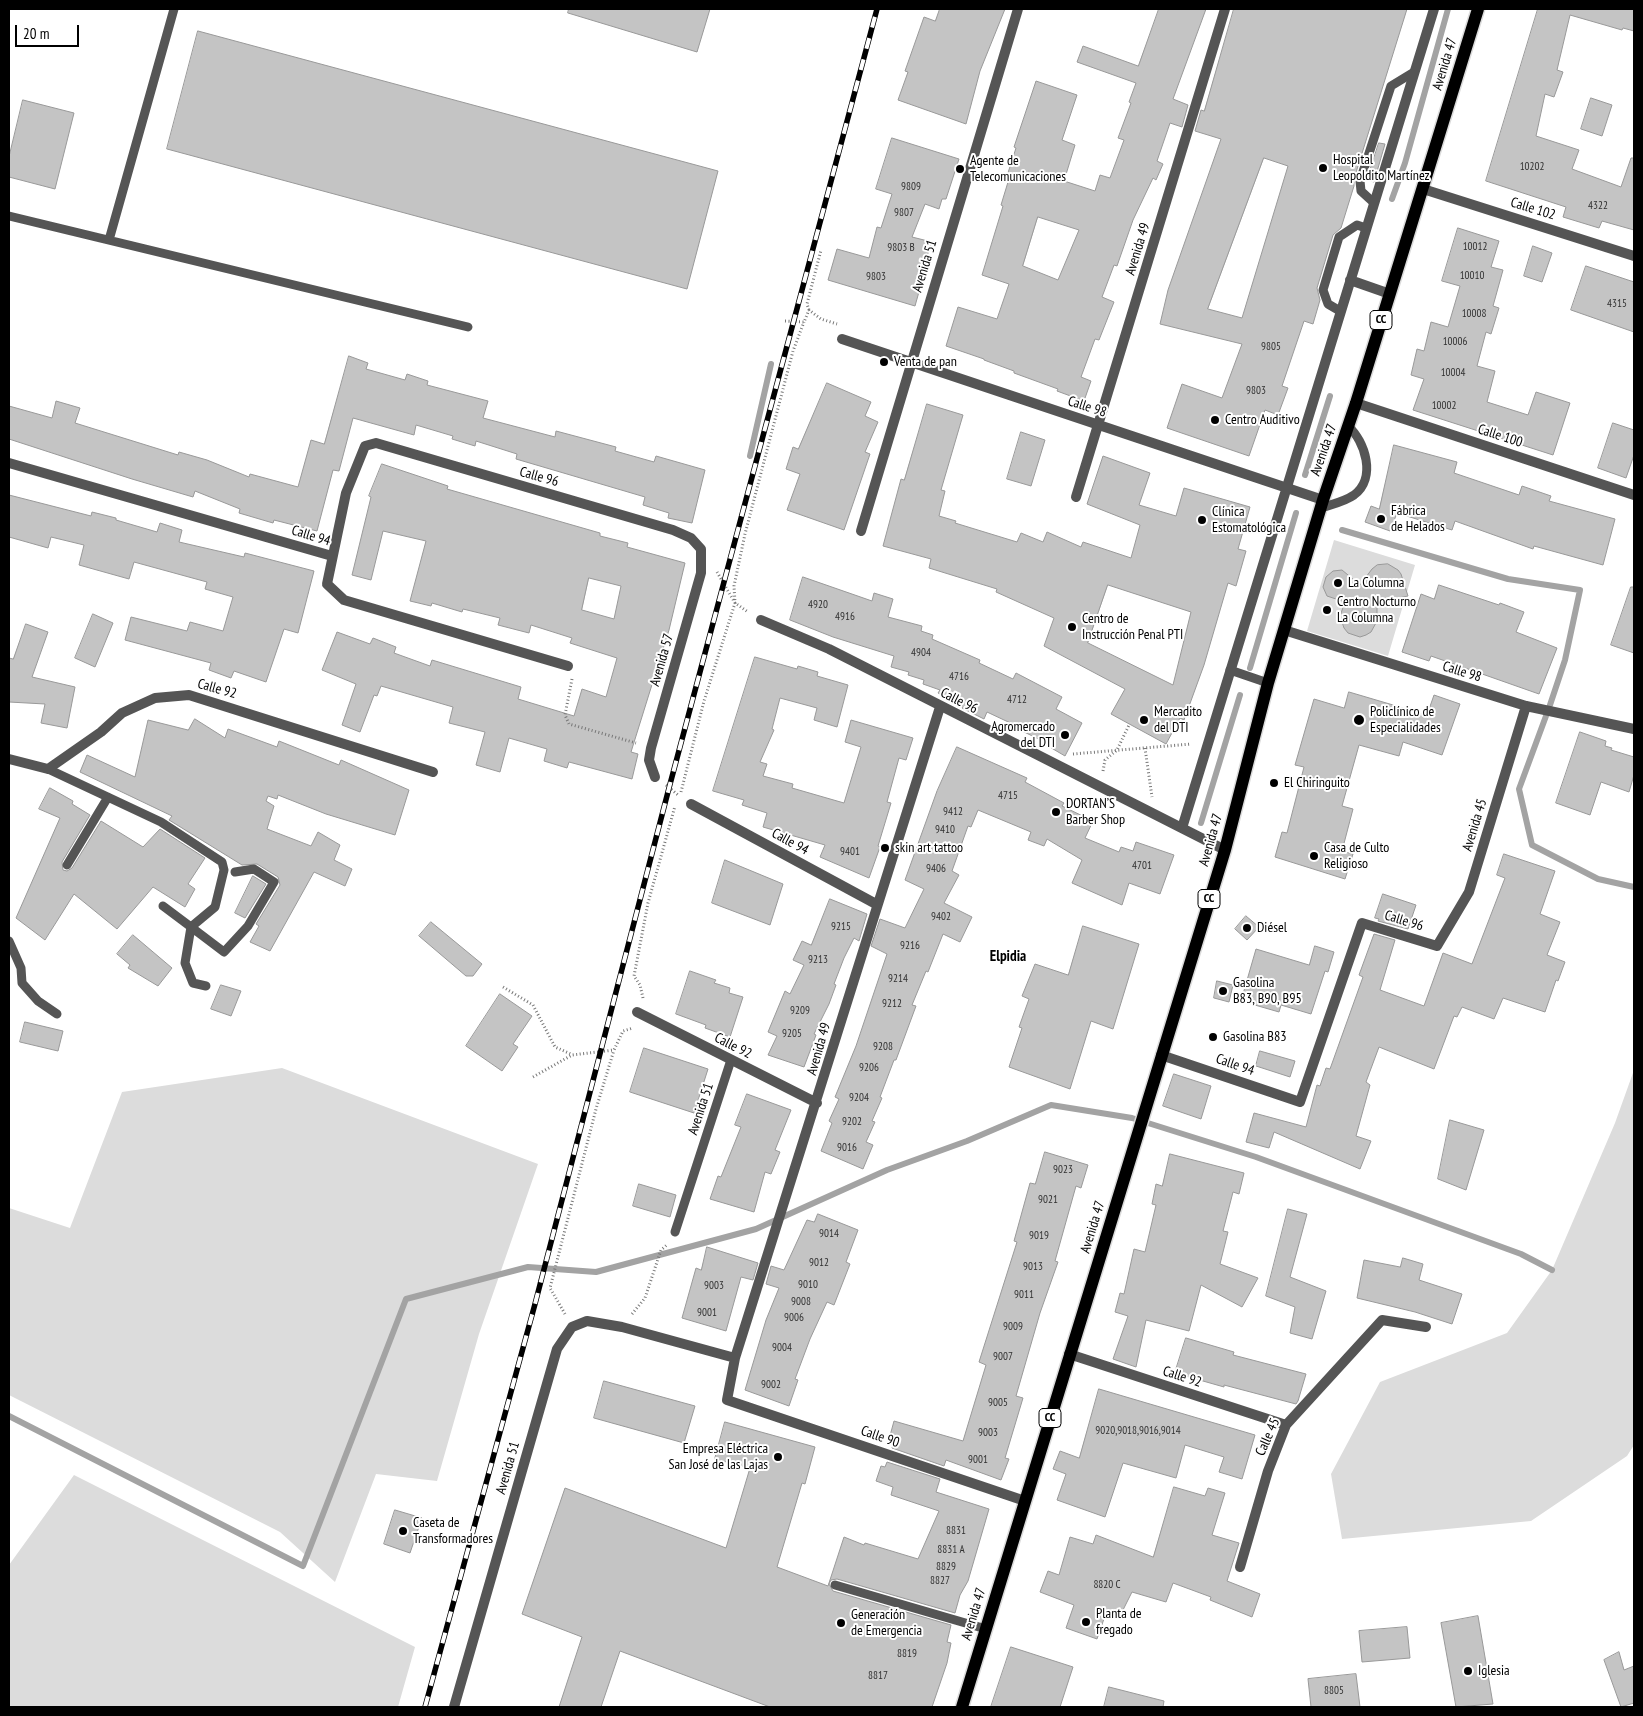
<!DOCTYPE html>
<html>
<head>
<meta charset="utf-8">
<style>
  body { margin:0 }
  #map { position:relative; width:1643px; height:1716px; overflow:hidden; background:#fff; font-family:"PT Sans Narrow",sans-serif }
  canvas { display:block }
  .frame { position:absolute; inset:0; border:10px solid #000; pointer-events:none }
  .scale { position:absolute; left:15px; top:25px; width:64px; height:22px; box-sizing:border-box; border:2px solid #000; border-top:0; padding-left:6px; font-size:15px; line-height:18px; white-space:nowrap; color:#000; -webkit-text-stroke:4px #fff; paint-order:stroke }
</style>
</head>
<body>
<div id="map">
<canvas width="1643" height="1716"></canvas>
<div class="frame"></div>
<div class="scale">20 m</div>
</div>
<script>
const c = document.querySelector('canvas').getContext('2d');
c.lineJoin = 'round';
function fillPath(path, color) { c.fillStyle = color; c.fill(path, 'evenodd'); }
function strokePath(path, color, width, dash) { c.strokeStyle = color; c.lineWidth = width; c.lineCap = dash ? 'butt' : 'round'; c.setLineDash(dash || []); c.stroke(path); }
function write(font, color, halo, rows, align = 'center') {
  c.font = font + ' "PT Sans Narrow",sans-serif'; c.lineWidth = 4; c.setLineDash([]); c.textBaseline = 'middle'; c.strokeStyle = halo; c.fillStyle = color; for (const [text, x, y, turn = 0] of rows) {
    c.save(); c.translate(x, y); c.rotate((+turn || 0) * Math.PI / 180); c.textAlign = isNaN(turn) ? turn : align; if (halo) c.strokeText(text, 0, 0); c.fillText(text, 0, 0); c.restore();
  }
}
fillPath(new Path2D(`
  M1334,540L1415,565L1388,656L1307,631Z
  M282,1068L538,1164L479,1334L437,1481L376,1474L335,1582L280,1532L9,1395V1208L70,1228L122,1092Z
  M1634,1070V1445L1627,1456L1531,1521L1342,1539L1331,1474L1380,1382L1507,1333L1552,1270L1615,1123Z
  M74,1475L415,1647L398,1707H9V1565Z`), '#dcdcdc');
strokePath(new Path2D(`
  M1392,199L1405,163L1448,9
  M750,456L771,364
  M1305,475L1330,396
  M1342,530L1508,579L1580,590L1565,660L1550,705
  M1250,668L1296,513
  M1546,716L1519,789L1532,845L1598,879L1634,887
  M1201,823L1240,695
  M9,1416L303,1566L406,1299L528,1267L596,1272L756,1229L887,1170L967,1141L1051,1105L1132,1118L1256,1157L1521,1254L1552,1270`), '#a3a3a3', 6);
const building = new Path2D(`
  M569,9H710L697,52L568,13Z
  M940,9H1005L980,71L966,124L898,100L908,72L905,71L924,17L935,21Z
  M1159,9H1206L1173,99L1188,105L1182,127L1170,123L1157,161L1163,164L1156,180L1153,178L1133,220L1117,266L1114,265L1102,297L1114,302L1099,340L1095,339L1081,377L1091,381L1084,401L1057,391L1058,389L1014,373V371L984,360V359L946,346L958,307L997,319L1009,284L982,275L1003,206L1001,205L1008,182H1005L1016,148L1014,147L1036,81L1077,95L1062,140L1075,145L1064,181L1095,191L1100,175L1110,178L1124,140L1118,138L1131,103L1129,102L1136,83L1077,62L1083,46L1138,66ZM1038,217L1079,230L1058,280L1023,266Z
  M1234,9H1407L1354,179V186L1341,228L1333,235L1317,288L1320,300L1313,324L1304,321L1282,386L1288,388L1278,415L1265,410L1249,456L1167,428L1182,384L1222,398L1242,344L1160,324L1168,290L1221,139L1195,131L1201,110L1204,111ZM1264,158L1288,166L1242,318L1208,309Z
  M1538,9H1634V31L1623,28L1622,30L1570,15L1557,70L1563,72L1554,97L1545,94L1536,136L1579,150L1572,169L1621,187L1631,158H1634V230L1602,221L1599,228L1563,217L1566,207L1486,181Z
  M198,31L718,171L687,289L167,149Z
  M1591,98L1612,105L1602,136L1581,129Z
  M23,100L74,113L55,189L9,177V157Z
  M892,138L959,159L946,199H942L939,209L925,204L912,237L932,242L921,273L924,274L915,306L828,280L837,249L869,258L877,227L881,228L892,194L876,189Z
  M1379,143L1385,144L1374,182L1367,180Z
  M1458,228L1499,241L1491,267L1503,270L1493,306L1499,308L1491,334L1486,332L1477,366L1495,371L1487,402L1528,415L1536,392L1570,403L1553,455L1413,410L1424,379L1411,375L1417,349L1424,351L1431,322L1448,327L1460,286L1442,281Z
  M1533,246L1552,253L1542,282L1524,276Z
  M1586,266L1634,282V332L1571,310Z
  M349,356L368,363L366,369L405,380L407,374L428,381L427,385L488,401L483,418L555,437L556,431L616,447L615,451L654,462L656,456L705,470L692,523L668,518L669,513L643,505L645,497L516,459L517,454L476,441L475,446L452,439L453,436L416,425L414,435L353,418L339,471L333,470L317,531L274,520L273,523L239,513L240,509L195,491L193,497L132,479L9,439V406L52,418L56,401L80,408L75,423L178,455L179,452L207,460L249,477L250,474L298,487L311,440L324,444Z
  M827,383L871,402L865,416L878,422L865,452L870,454L844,530L787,510L800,474L786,469L793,447L798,449Z
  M927,404L963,415L941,490L945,491L939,516L956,521L955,523L1017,542L1021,533L1043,542L1047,532L1081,547L1083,542L1131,558L1140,525L1087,504L1103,456L1150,473L1139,505L1176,516L1184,488L1250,507L1238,549L1246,551L1236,586L1228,583L1204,665L1184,720L1180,718L1166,744L1111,714L1125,689L1044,646L1054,618L996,592L997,589L929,568L931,559L883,546L901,479L904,480ZM1108,585L1191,612L1173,685L1088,643Z
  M1613,423L1634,430V455L1626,478L1598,468Z
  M1021,432L1045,440L1031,486L1007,479Z
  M1394,445L1457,462L1454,473L1519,495L1522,486L1551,496L1549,501L1615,519L1603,565L1534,546L1533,549L1455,521L1452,530L1397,513L1390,531L1365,522L1371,506L1379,509Z
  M382,464L448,486L447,489L600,533V536L628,543L627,547L685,563L669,630L631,752L638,754L632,779L569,762L567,768L544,761L547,749L509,738L500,772L476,765L485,732L449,723L453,707L381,686L377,696L374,695L360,732L342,725L356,684L322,670L337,632L370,644L373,638L396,647L394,653L430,666L432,660L521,687L518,699L574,716L582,689L606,697L617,658L570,643L572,638L531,625L529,633L498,625L500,618L463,609L462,612L432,603L431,606L410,601L426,541L383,531L371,580L352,575L371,497L369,496ZM589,578L621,586L614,619L582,610Z
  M9,495L91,516L92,512L116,518V520L157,532L160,523L182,530L179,542L244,557L245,553L314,571L298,633L284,629L266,682L234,671L231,678L209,670L211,663L125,640L131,617L187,631L190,622L223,631L233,597L205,589L207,582L134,562L129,579L79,565L84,545L51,537L48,548L9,537Z
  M1388,564L1398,570L1401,574L1408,596L1377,603V621L1371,632L1366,635L1360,637L1348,633L1344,628L1340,616L1345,602L1327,596L1323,587L1326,577L1333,571L1342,570L1360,585L1372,569L1377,565Z
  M803,577L872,601L874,593L893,599L888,617L922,626L921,631L933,635L932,639L980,660L979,663L1013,679L1016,673L1062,697L1056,709L1082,723L1065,756L1048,746L1049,744L1020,730L1021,728L987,712L984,719L962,708L963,706L938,693L940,690L923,684L924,680L908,675L909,672L891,667L894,656L833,637L790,620Z
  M1439,585L1499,605L1500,603L1524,612L1516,632L1557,648L1539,694L1431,656L1429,661L1402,652L1421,594L1434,599Z
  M1631,587H1634V653L1611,645Z
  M93,614L113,623L95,667L75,658Z
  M26,624L48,632L32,677L75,687L67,728L41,723L45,704L9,702V658L13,659Z
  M755,657L797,669L798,666L818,672L817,676L848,685L837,727L814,720L817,708L780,698L772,729L774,730L760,762L767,764L763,776L793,784L792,788L844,803L861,747L845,742L851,720L913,738L906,760L899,758L887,802L891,803L878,846L880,847L869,878L820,857L825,845L763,827L767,813L742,805L744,800L713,791Z
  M1349,692L1427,715L1434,695L1460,704L1442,755L1403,742L1399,756L1359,745L1342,806L1353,809L1342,851L1353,854L1345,879L1275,857L1282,832L1287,833L1304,767L1295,765L1314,699L1344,708Z
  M195,719L225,738L228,729L277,747L279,741L339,765L341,760L409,790L395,835L326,814L278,795L277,799L268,796L266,801L274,806L267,829L311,846L318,832L340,845L334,860L352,869L345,886L314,872L270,951L250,942L259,926L256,924L280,885L278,877L257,864L242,865L169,820L172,816L80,772L87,755L135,777L148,720L188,730Z
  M1580,732L1606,741L1605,746L1612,748L1611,750L1634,757V775L1629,792L1601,782L1590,815L1556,803Z
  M957,747L1027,778L1025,782L1064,803L1062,806L1093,821L1085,838L1119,852L1121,847L1133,851L1136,842L1174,855L1160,894L1129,883L1122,905L1072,883L1082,860L1047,839L1044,846L1028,840L1031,832L978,810L971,827L968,826L952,871L959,875L944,903L972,917L960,942L943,934L928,972L926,971L912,1005L916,1006L896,1060H894L880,1097L882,1098L872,1121L875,1122L866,1142L873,1145L863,1169L821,1151L832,1123L829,1121L839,1099L835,1097L856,1046L887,954L871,946L880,919L905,928L924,889L905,880L937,791Z
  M50,788L73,801L72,804L90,815L62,862L63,870L67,871L72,868L101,821L143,847L160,829L205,858L188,884L195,889L185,907L153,887L117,929L74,894L45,940L16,918L60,818L39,809Z
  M1504,854L1555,871L1540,914L1560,922L1547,955L1565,962L1558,981L1556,980L1545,1012L1503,998L1494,1019L1462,1007L1457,1017L1454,1016L1434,1069L1379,1047L1366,1082L1370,1085L1356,1136L1371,1141L1360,1169L1274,1132L1269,1148L1246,1142L1254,1113L1306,1127L1317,1085L1320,1086L1326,1068L1330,1069L1363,977L1359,975L1374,934L1395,940L1380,990L1424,1006L1443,953L1472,964L1505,878L1497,875Z
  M725,860L783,884L770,925L712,903Z
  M253,876L266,884L245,918L235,913Z
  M1383,894L1416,905L1408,929L1378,921L1379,919L1375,918Z
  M830,899L867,914L859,941L854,938L844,958L834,984L836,985L829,1004L814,1034L816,1035L804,1067L768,1055L777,1036L768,1032L785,991L790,994L804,965L793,960L802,941L811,945Z
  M1246,916L1259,927L1247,940L1235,929Z
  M431,922L482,964L473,976H466L419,936Z
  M1083,926L1139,944L1113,1029L1091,1021L1070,1089L1009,1067L1022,1028L1019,1027L1029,999L1022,996L1035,964L1068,975Z
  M133,935L172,968L158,986L128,968L130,965L117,954Z
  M1315,946L1334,952L1328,972L1325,971L1311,1014L1281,1005L1279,1012L1241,1001L1256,949L1309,965Z
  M690,971L716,980L714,983L730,988L729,993L743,997L730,1037L705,1028L706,1025L676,1014Z
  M1217,981L1233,985L1229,1002L1214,998Z
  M221,985L241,991L231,1016L211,1009Z
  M500,994L532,1016L513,1044L518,1047L502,1071L466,1046Z
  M25,1022L63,1031L58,1051L20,1042Z
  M644,1048L708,1069L694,1113L630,1092Z
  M1260,1051L1295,1061L1290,1077L1256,1066Z
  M1174,1074L1211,1086L1201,1119L1163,1106Z
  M747,1094L791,1110L775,1150L780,1152L771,1174L765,1172L754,1212L710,1199L718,1176L721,1177L741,1127L735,1125Z
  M1450,1120L1484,1130L1466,1190L1438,1179Z
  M1045,1152L1088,1165L1081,1188L1076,1186L1055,1261L1058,1262L1040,1313L1016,1396L1023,1398L1005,1458L1009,1459L1001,1480L946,1460L944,1466L892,1448L893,1445L888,1443L894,1421L963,1441L986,1365L979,1362L1017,1242L1014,1241L1030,1183L1035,1184Z
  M1170,1154L1244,1173L1239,1194L1233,1192L1223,1231L1228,1232L1220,1264L1258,1278L1242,1307L1201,1285L1189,1331L1146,1320L1136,1367L1113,1359L1128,1316L1115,1312L1120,1293L1124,1294L1134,1249L1145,1252L1156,1205L1152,1204L1156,1184L1162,1186Z
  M639,1184L676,1195L670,1217L633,1206Z
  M1288,1209L1307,1214L1290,1277L1326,1291L1312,1339L1290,1333L1295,1307L1266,1296Z
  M818,1214L858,1230L846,1262L850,1264L834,1305L827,1302L810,1339L795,1379L798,1380L789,1406L745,1390L766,1320L779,1288L766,1284L771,1266L784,1270L807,1220L814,1222Z
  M707,1247L758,1263L753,1280L741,1277L726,1331L682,1318L696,1268L701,1270Z
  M1403,1258L1423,1264L1419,1280L1462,1294L1452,1324L1415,1312L1357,1298L1364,1260L1400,1267Z
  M1186,1338L1234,1352L1233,1355L1306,1374L1298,1401L1296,1404L1224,1385V1387L1175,1373Z
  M604,1381L695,1406L684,1443L594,1418Z
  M1099,1389L1255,1435L1242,1479L1219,1472L1224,1457L1185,1445L1176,1478L1123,1463L1105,1517L1057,1500L1066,1474L1053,1469L1060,1451L1079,1458Z
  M725,1422L815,1447L805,1484L802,1483L777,1567L828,1586L844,1537L864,1545L865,1543L918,1559L939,1511L891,1495L893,1487L876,1481L881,1466L885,1467L887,1462L940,1479L936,1492L989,1509L968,1581L960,1595L955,1613L837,1579L831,1580L829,1584L833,1591L951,1625L947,1642L951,1643L947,1663L932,1707H770L620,1651L601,1707H559L582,1637L522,1614L565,1488L726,1548L750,1468L715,1459Z
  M1174,1487L1205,1496L1208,1488L1225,1493L1212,1535L1239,1543L1227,1581L1260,1594L1252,1617L1210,1600L1211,1597L1173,1583L1166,1602L1132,1592L1119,1618L1106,1613L1097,1639L1066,1628L1074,1605L1040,1592L1048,1571L1059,1575L1070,1537L1093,1544L1096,1535L1153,1557Z
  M395,1510L422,1518L410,1553L384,1544Z
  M1478,1616L1493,1704L1456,1707L1441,1623Z
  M1407,1627L1410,1658L1362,1662L1359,1631Z
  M1011,1647L1073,1667L1060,1707H991Z
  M1619,1652L1624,1670L1634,1666V1703L1621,1707L1604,1660Z
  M1356,1674L1360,1707H1311L1308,1679Z
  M1109,1687L1164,1701L1163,1707H1104Z`);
fillPath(building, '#c4c4c4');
strokePath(building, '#999', 1);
const primary = new Path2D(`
  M962,1707L1225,850L1268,683L1323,500L1356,403L1478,9`);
strokePath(primary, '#dbdbdb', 15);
strokePath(new Path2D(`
  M809,310L807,304L821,250
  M785,321L804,322L809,310L821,319L837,324
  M717,572L735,603L748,612
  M572,679L565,715L569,724L636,743
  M1145,748L1152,797
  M1073,754L1191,744
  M1103,771L1105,760L1117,750L1129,725
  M666,785L678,795
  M681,792L704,701L735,603L734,586L745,534L793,351L804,322
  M503,987L533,1005L555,1047L571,1054
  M643,998L640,985L634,976L648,903L675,806
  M533,1077L572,1055L614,1050L623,1031L633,1028
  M565,1314L550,1288L596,1109L614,1050
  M632,1314L645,1298L661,1250L668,1244`), '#777', 3, [1, 2.5]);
strokePath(new Path2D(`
  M1373,202L1361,191L1360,181L1391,86L1414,72
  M9,216L468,327
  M109,240L174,9
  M1340,311L1328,304L1323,290L1339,237L1357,225L1366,228
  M1321,508C1332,504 1344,502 1354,495C1377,478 1365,441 1348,426
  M1230,670L1268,683
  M48,769L161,822L222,862L224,870L215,907L191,927L163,906
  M67,865L108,797
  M9,941L21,968L22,983L38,1001L57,1014
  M206,986L193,983L185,963L191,927L224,952L248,926L274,882L254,869L235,872
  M675,1232L731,1060
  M835,1585L986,1629`), '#555', 9);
strokePath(new Path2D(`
  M1423,189L1634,256
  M1350,280L1390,294
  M842,339L1323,500
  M1356,403L1634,495
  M9,463L332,556
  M1076,497L1225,9
  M861,531L1018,9
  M761,620L829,649L1225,850
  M1284,630L1526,706L1634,729
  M568,666L344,600L327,584L346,493L365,446L376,443L673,530L691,538L701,549V573L651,748L649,760L655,777
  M940,707C870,923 805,1141 735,1358L727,1400L1025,1501
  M9,759L48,769L101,732L122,713L155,698L189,695L433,772
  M691,804L876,904
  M1182,828L1434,9
  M637,1012L817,1103
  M1161,1055L1300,1102L1362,923L1437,946L1469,892L1526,706
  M1069,1354L1286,1425
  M1240,1567L1268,1471L1286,1425L1382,1320L1426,1327
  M454,1707L557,1349L572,1327L587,1321L622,1327L735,1358`), '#555', 10);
strokePath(primary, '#000', 12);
const rail = new Path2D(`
  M425,1707L535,1304L669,788L877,9`);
strokePath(rail, '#000', 5.5);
strokePath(rail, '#fff', 4, [11]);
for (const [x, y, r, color] of [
  [1323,168,5,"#000"],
  [960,169,5,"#000"],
  [884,362,5,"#000"],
  [1215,420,5,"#000"],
  [1381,519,5,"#000"],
  [1202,520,5,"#000"],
  [1338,583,5,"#000"],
  [1327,610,5,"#000"],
  [1072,627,5,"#000"],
  [1144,720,5,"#000"],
  [1359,720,6,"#000"],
  [1065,735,5,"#000"],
  [1274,783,5,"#000"],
  [1056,812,5,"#000"],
  [885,848,5,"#000"],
  [1314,856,5,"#000"],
  [1247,928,5,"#000"],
  [1223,991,5,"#000"],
  [1213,1037,5,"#000"],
  [778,1457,5,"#000"],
  [403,1531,5,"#000"],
  [1086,1622,5,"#000"],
  [841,1623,5,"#000"],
  [1468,1671,5,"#000"]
]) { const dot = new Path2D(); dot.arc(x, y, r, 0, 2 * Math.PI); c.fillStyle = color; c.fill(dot); strokePath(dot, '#fff', 2); }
write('11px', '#313131', null, [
  ["10202",1532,167],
  ["9809",911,187],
  ["4322",1598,206],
  ["9807",904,213],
  ["10012",1475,247],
  ["9803 B",901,248],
  ["10010",1472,276],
  ["9803",876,277],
  ["4315",1617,304],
  ["10008",1474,314],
  ["10006",1455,342],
  ["9805",1271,347],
  ["10004",1453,373],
  ["9803",1256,391],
  ["10002",1444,406],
  ["4920",818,605],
  ["4916",845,617],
  ["4904",921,653],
  ["4716",959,677],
  ["4712",1017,700],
  ["4715",1008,796],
  ["9412",953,812],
  ["9410",945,830],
  ["9401",850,852],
  ["4701",1142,866],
  ["9406",936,869],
  ["9402",941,917],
  ["9215",841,927],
  ["9216",910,946],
  ["9213",818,960],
  ["9214",898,979],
  ["9212",892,1004],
  ["9209",800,1011],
  ["9205",792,1034],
  ["9208",883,1047],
  ["9206",869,1068],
  ["9204",859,1098],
  ["9202",852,1122],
  ["9016",847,1148],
  ["9023",1063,1170],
  ["9021",1048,1200],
  ["9014",829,1234],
  ["9019",1039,1236],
  ["9012",819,1263],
  ["9013",1033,1267],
  ["9010",808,1285],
  ["9003",714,1286],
  ["9011",1024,1295],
  ["9008",801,1302],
  ["9001",707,1313],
  ["9006",794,1318],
  ["9009",1013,1327],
  ["9004",782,1348],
  ["9007",1003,1357],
  ["9002",771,1385],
  ["9005",998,1403],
  ["9020,9018,9016,9014",1138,1431],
  ["9003",988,1433],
  ["9001",978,1460],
  ["8831",956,1531],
  ["8831 A",951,1550],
  ["8829",946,1567],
  ["8827",940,1581],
  ["8820 C",1107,1585],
  ["8819",907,1654],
  ["8817",878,1676],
  ["8805",1334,1691]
]);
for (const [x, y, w] of [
  [1381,320,22],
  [1209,899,22],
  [1050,1418,22]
]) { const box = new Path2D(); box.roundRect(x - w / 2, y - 9.5, w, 19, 4); c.fillStyle = '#fff'; c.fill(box); strokePath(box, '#000', 1); }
write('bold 12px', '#000', null, [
  ["CC",1381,320],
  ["CC",1209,899],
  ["CC",1050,1418]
]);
write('14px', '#000', '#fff', [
  ["Avenida 47",1445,64,-73],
  ["Calle 102",1533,209,17],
  ["Avenida 49",1138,249,-73],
  ["Avenida 51",925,266,-73],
  ["Calle 98",1087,407,18],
  ["Calle 100",1500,436,18],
  ["Avenida 47",1324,450,-71],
  ["Calle 96",539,477,16],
  ["Calle 94",311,536,17],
  ["Avenida 57",662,660,-74],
  ["Calle 98",1462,672,17],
  ["Calle 92",217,689,16],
  ["Calle 96",959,701,27],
  ["Avenida 45",1475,825,-73],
  ["Avenida 47",1211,840,-74],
  ["Calle 94",790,842,29],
  ["Calle 96",1404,921,17],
  ["Calle 92",733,1046,27],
  ["Avenida 49",819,1049,-74],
  ["Calle 94",1235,1065,19],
  ["Avenida 51",701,1109,-72],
  ["Avenida 47",1093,1227,-73],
  ["Calle 92",1182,1377,18],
  ["Calle 90",880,1437,19],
  ["Calle 45",1268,1437,-66],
  ["Avenida 51",508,1468,-74],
  ["Avenida 47",974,1614,-73]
]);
write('14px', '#000', '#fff', [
  ["Hospital",1333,160],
  ["Leopoldito Martínez",1333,176],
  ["Agente de",970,161],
  ["Telecomunicaciones",970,177],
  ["Venta de pan",894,362],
  ["Centro Auditivo",1225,420],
  ["Fábrica",1391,511],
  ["de Helados",1391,527],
  ["Clínica",1212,512],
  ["Estomatológica",1212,528],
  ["La Columna",1348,583],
  ["Centro Nocturno",1337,602],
  ["La Columna",1337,618],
  ["Centro de",1082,619],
  ["Instrucción Penal PTI",1082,635],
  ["Mercadito",1154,712],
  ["del DTI",1154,728],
  ["Policlínico de",1370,712],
  ["Especialidades",1370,728],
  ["Agromercado",1055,727,"right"],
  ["del DTI",1055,743,"right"],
  ["El Chiringuito",1284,783],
  ["DORTAN’S",1066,804],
  ["Barber Shop",1066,820],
  ["skin art tattoo",895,848],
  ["Casa de Culto",1324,848],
  ["Religioso",1324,864],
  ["Diésel",1257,928],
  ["Gasolina",1233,983],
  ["B83, B90, B95",1233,999],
  ["Gasolina B83",1223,1037],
  ["Empresa Eléctrica",768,1449,"right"],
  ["San José de las Lajas",768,1465,"right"],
  ["Caseta de",413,1523],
  ["Transformadores",413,1539],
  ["Planta de",1096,1614],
  ["fregado",1096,1630],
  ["Generación",851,1615],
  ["de Emergencia",851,1631],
  ["Iglesia",1478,1671]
], 'left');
write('bold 15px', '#000', '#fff', [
  ["Elpidia",1008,957]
]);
</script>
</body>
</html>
